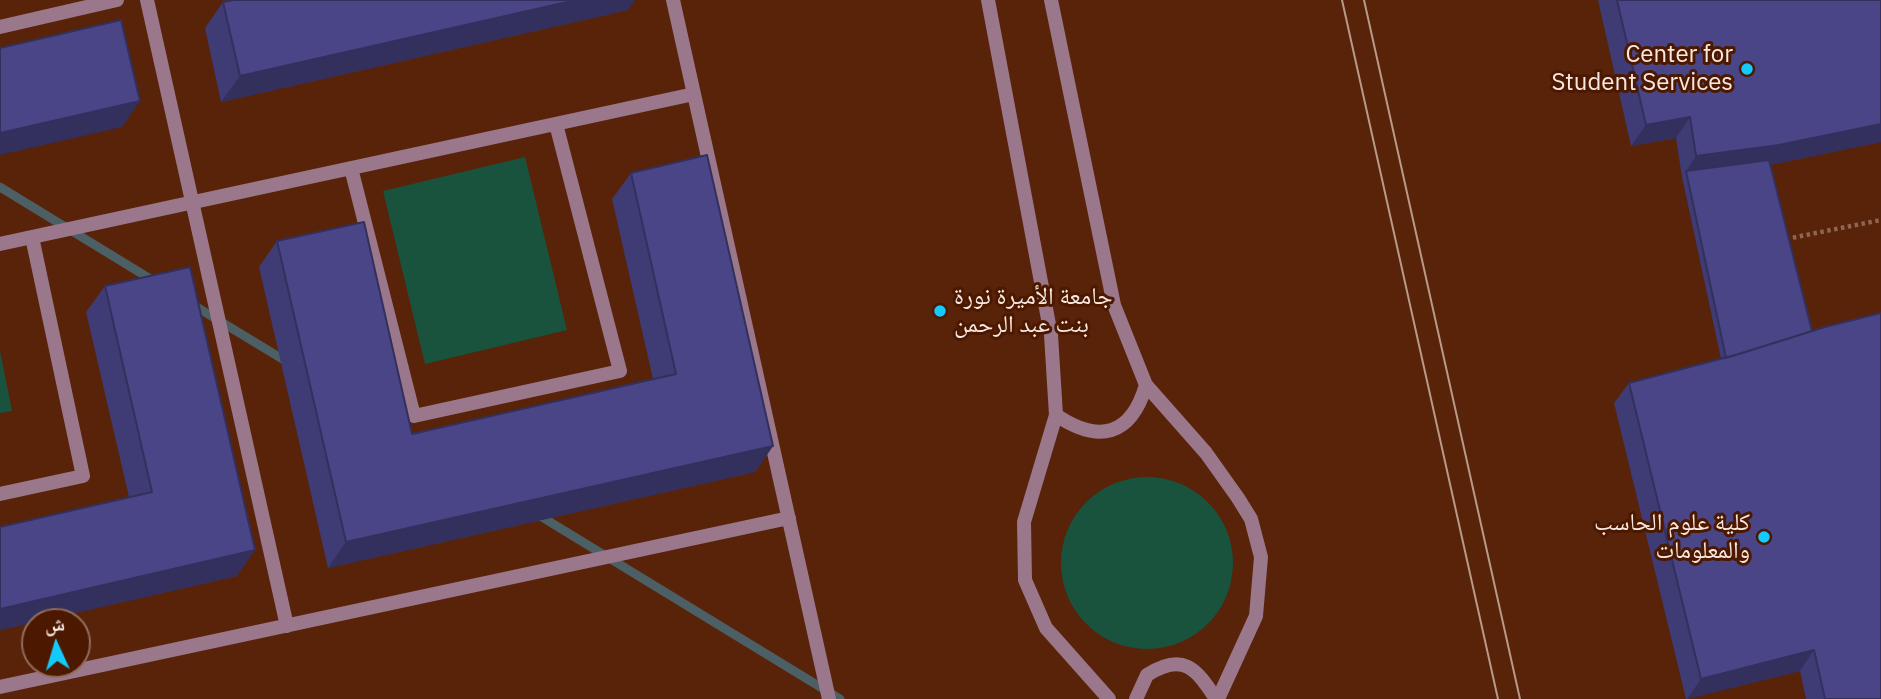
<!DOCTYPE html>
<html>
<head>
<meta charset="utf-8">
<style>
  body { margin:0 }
  #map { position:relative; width:1881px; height:699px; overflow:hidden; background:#582309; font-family:"IBM Plex Sans","Noto Naskh Arabic",sans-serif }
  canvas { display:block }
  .north { position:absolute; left:21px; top:608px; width:70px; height:70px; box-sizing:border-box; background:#4c1900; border:2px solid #916c5a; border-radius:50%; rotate:356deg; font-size:19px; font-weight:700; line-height:28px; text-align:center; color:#f9e8e1 }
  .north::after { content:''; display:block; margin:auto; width:24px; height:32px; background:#13cafb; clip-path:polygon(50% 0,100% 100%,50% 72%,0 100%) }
</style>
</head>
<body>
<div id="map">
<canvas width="1881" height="699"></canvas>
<div class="north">ش</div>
</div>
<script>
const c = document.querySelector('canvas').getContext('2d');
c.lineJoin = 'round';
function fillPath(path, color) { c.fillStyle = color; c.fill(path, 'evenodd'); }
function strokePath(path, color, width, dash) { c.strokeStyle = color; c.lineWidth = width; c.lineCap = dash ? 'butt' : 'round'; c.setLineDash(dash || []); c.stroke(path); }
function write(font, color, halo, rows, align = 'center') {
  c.font = font + ' "IBM Plex Sans","Noto Naskh Arabic",sans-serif'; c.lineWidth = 6; c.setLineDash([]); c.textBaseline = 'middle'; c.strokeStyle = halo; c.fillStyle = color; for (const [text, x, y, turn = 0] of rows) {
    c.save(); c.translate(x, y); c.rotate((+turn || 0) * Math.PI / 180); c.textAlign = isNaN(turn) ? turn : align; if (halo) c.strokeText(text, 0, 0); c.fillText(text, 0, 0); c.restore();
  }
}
fillPath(new Path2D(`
  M525,157L567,330L425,364L383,191Z
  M0,351L12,411L0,413Z
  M1061 563a86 86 0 1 1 172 0a86 86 0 1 1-172 0Z`), '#19533d');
strokePath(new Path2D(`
  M0,187L157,283
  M190,303L289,363
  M537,514L840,699`), '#4b5f64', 9);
strokePath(new Path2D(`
  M1786,239L1881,220`), '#8e6551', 4.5, [3.5, 3.5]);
strokePath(new Path2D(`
  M147,0L287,626
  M673,0L829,699
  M988,0L1051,335L1056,415L1024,522L1025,580L1046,628L1109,699
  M1051,0L1114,305L1146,385L1206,453L1238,498L1251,519L1261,557L1256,616L1218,699
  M0,27L117,0
  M351,168L414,416L620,371L556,124
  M0,244L694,94
  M1056,415C1099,444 1131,436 1146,385
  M0,494L83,476L32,237
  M0,687L789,518
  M1136,699L1147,675C1183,652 1196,668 1216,699`), '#9a778b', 14);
strokePath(new Path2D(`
  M1342,0L1498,699
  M1364,0L1520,699`), '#b8998a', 2);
fillPath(new Path2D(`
  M1598,0H1881V142L1770,165L1881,699H1806L1800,671L1686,699L1614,403L1629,383L1721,359L1682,177L1676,138L1631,146Z
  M223,2L628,10L221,102L205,28Z
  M631,173L773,446L755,472L328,568L259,267L277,241L412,434L653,379L612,199Z
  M105,286L237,576L0,630V527L129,497L86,312Z`), '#3f3b74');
fillPath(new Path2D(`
  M576,0H635L628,10L221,102L240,76Z
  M140,101L122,127L0,155V133Z
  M1690,117L1676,138L1631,146L1646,125Z
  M1881,124V142L1765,166L1686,171L1696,156Z
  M773,446L755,472L328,568L346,542Z
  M255,550L237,576L0,630V609Z
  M1814,650L1800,671L1687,699L1701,679Z`), '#33305e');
const building = new Path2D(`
  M233,0H576L240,76L223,2Z
  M1617,0H1881V124L1779,145L1696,156L1690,117L1646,125Z
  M121,20L140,101L0,133V48Z
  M707,155L773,446L346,542L277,241L364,222L412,434L676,374L631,173Z
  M1769,160L1812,331L1726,358L1686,171Z
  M190,267L255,550L0,609V527L152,492L105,286Z
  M1881,313V699H1825L1814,650L1701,679L1629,383L1739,354L1825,327Z`);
fillPath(building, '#494587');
strokePath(building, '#33305e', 2);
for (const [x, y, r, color] of [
  [1747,69,7,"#13cafb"],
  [940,311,7,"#13cafb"],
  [1764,537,7,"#13cafb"]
]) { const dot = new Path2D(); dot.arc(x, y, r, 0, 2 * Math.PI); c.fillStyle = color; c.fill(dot); strokePath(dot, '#4c1900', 2.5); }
write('24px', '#f9e8e1', '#4c1900', [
  ["Center for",1733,55],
  ["Student Services",1733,83],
  ["جامعة الأميرة نورة",954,297,"left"],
  ["بنت عبد الرحمن",954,325,"left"],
  ["كلية علوم الحاسب",1750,523],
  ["والمعلومات",1750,551]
], 'right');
</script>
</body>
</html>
